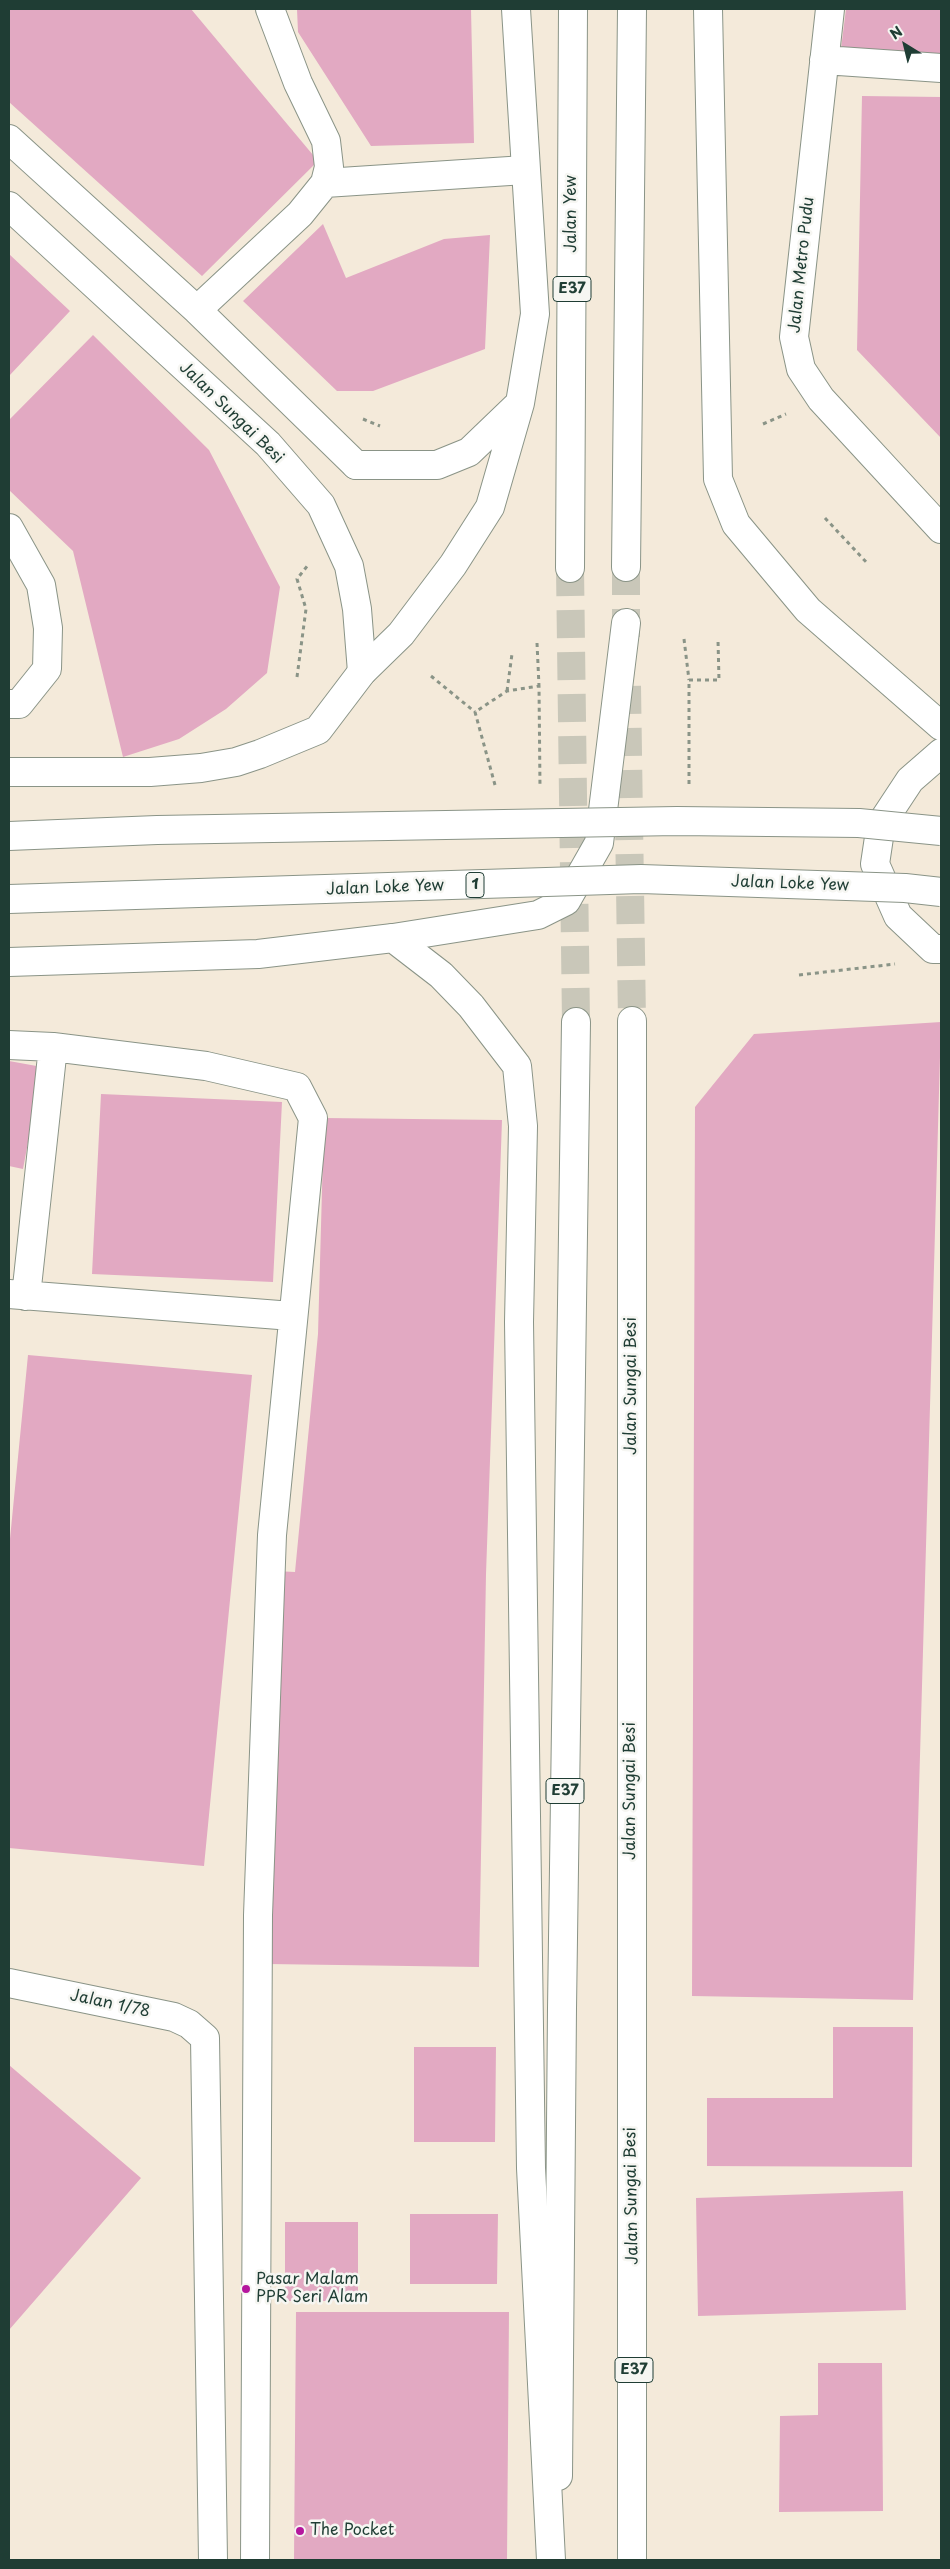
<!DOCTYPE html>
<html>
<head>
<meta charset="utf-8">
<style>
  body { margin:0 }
  #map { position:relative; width:950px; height:2569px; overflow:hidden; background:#f4eada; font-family:"Playpen Sans",sans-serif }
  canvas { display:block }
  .frame { position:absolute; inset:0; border:10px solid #1f3d34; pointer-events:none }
  .north { position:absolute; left:880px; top:20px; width:50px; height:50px; -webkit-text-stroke:4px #f6f6f2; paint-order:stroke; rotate:324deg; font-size:14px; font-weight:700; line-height:20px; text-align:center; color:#1f3d34 }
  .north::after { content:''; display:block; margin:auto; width:18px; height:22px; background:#1f3d34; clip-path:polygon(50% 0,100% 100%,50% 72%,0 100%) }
</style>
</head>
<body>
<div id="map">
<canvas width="950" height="2569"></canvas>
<div class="frame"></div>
<div class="north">N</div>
</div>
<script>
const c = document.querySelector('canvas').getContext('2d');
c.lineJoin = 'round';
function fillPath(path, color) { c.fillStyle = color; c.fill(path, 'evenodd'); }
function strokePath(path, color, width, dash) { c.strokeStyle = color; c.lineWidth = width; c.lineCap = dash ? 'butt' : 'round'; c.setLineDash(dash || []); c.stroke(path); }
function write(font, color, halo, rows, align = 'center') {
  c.font = font + ' "Playpen Sans",sans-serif'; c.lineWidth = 5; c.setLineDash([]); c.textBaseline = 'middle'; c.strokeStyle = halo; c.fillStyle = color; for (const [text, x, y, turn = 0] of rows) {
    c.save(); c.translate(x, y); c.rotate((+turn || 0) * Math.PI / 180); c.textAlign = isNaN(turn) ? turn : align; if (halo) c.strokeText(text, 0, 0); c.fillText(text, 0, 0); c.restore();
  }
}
fillPath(new Path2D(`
  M9,9H191L318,161L202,276L9,102Z
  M297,9H471L474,143L371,146L298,32Z
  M846,9H941V60L841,49Z
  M862,96L941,97V438L857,350Z
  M323,224L346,278L444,239L490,235L485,349L373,391H337L243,301Z
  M9,254L70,311L9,376Z
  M93,335L209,450L280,587L267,673L226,709L179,739L123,757L73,551L9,490V420Z
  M941,1022L913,2000L692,1996L695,1107L754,1034Z
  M9,1061L42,1067L23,1169L9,1166Z
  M101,1094L282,1102L273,1282L92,1274Z
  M324,1118L502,1120L486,1574L479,1967L268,1964L275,1571L295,1572L318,1334Z
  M28,1355L252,1375L204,1866L9,1848V1549Z
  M833,2027H913L912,2167L707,2166V2098H833Z
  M414,2047H496L495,2142H414Z
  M9,2065L141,2178L9,2330Z
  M903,2191L906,2310L698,2316L696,2198Z
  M410,2214H498L497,2284H410Z
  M285,2222H358V2301H285Z
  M296,2312H509L507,2560H294Z
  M818,2363H882L883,2511L779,2512L780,2416L818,2415Z`), '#e2a9c2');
strokePath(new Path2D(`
  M626,567V646
  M570,568L576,1022
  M627,686L632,1021`), '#c9c7b9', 28, [28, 14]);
const minor = new Path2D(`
  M830,9L794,337L801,369L821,399L941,529
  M824,60L941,68
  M9,139L197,310L356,465
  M325,183L525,170
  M9,206L268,444L321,505L349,566L357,609L362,672
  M197,310L300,214L325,183L329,167L326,141L298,83L270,9
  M9,528L41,585L48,628L47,669L19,704H9
  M9,1045L53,1047L206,1066L297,1087L313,1118L272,1535L258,1915L255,2560
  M9,1294L292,1316
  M26,1296L53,1047
  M9,1983L174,2017L189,2024L205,2038L213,2560`);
const major = new Path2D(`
  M626,567L632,9
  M570,568L573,9
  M393,938L538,915L566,901L599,843L626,623
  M632,1021V2560
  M558,2476L562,2008L576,1022`);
const highway = new Path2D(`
  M708,9L718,479L736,524L808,610L941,726
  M356,465H437L469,452L519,404
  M941,753L910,780L881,824L875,864L898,916L933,949H941
  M9,772H150L201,768L236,762L260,754L318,730L362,672L401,634L453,565L490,507L520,403L535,314L516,9
  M9,962L258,954L393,938L441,975L471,1006L517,1066L523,1126L519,1322L531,2168L551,2560`);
strokePath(minor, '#8a9487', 30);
strokePath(major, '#8a9487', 30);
strokePath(highway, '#8a9487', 30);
strokePath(new Path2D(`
  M363,419L380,426
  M763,424L786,414
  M825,518L868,564
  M684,639L689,680
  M537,643L539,686
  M431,676L475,712
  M297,677L306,609L297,579L308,565
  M507,691L512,654
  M689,784V680H719L718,640
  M495,785L475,712L507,691L539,686L540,787
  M799,975L895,964`), '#8a9487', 3, [4, 4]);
strokePath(minor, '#fff', 28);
strokePath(major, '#fff', 28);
strokePath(highway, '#fff', 28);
const highwayBridge = new Path2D(`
  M9,836L157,830L677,821L859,823L941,831
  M9,899L641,879L905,888L941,892`);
strokePath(highwayBridge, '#8a9487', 30, []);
strokePath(highwayBridge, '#fff', 28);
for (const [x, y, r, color] of [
  [246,2289,5,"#b5179e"],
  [300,2531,5,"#b5179e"]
]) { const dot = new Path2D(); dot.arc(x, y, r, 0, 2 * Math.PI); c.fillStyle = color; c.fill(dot); strokePath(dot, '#f6f6f2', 2); }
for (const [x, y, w] of [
  [572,289,38],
  [475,885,18],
  [565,1791,38],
  [634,2370,38]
]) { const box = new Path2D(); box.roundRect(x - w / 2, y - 12.5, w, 25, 4); c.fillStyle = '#f6f6f2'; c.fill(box); strokePath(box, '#1f3d34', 1); }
write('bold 15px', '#1f3d34', null, [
  ["E37",572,289],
  ["1",475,885],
  ["E37",565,1791],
  ["E37",634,2370]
]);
write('16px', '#1f3d34', '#f6f6f2', [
  ["Jalan Yew",572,214,-90],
  ["Jalan Metro Pudu",802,265,-84],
  ["Jalan Sungai Besi",231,413,44],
  ["Jalan Loke Yew",790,884,2],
  ["Jalan Loke Yew",385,888,-2],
  ["Jalan Sungai Besi",632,1386,-90],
  ["Jalan Sungai Besi",631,1791,-90],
  ["Jalan 1/78",110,2004,12],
  ["Jalan Sungai Besi",632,2196,-91]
]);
write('16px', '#1f3d34', '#f6f6f2', [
  ["Pasar Malam",256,2280],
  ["PPR Seri Alam",256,2298],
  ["The Pocket",310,2531]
], 'left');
</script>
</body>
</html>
